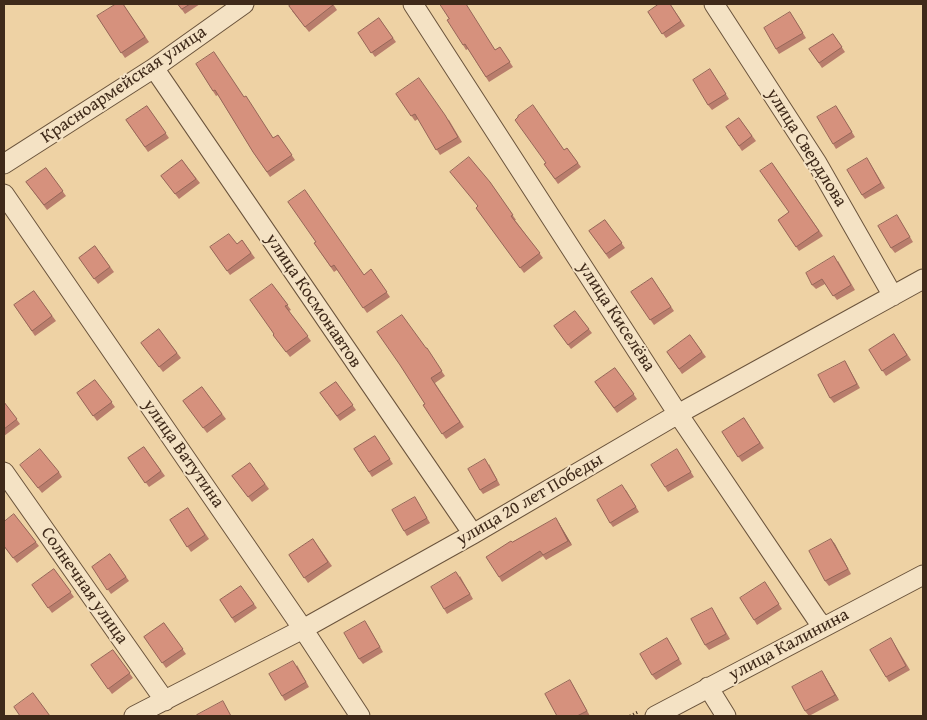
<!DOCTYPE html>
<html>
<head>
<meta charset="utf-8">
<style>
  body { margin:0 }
  #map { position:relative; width:927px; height:720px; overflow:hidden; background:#eed2a4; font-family:"Gentium Book Plus",serif }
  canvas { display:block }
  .frame { position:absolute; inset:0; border:5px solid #3f2a1a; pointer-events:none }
</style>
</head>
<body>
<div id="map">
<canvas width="927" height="720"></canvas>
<div class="frame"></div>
</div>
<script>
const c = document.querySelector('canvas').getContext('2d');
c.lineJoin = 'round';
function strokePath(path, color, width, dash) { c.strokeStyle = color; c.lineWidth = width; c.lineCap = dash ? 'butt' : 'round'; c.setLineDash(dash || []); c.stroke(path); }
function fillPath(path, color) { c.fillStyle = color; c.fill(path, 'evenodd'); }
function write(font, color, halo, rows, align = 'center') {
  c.font = font + ' "Gentium Book Plus",serif'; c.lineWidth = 4; c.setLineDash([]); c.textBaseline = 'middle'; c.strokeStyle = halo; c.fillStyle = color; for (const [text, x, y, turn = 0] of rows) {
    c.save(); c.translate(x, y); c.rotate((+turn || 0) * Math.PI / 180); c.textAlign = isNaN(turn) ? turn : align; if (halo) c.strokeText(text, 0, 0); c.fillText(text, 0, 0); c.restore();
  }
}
const street = new Path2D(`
  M413,4L678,414L816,618L823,627
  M714,4L817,163L893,296
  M154,68L473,534
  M4,164L154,68L244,4
  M4,194L303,629L360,716
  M4,472L165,701
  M708,687L726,716
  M134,716L303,629L473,534L678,414L923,279
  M655,716L923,575`);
strokePath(street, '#6b543c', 21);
strokePath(new Path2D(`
  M630,716L638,712`), '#3f2a1a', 3, [1, 2.5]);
strokePath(street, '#f4e2c4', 19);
fillPath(new Path2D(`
  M123,4L149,42L125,58L97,16Z
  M178,4H200L185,14Z
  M333,4L337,10L309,32L292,11Z
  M670,4L685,26L666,38L648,12Z
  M790,12L806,38L779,54L776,49Z
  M379,18L396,42L375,57L358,33Z
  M449,19L495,50L500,47L513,67L489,82L468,49L466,50L463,45Z
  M833,34L845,52L822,68L809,49Z
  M196,64L244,97L273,138L278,135L295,160L270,177L253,152L218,95L216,96Z
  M710,69L729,99L712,110L708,105Z
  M396,94L449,120L462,142L440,155L418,119L415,121Z
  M147,106L169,138L148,152L126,120Z
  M836,106L855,137L836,149L833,144Z
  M739,118L756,141L742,151L726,127Z
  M567,148L581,167L558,184L544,164Z
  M182,160L200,183L179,199L161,176Z
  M772,163L823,236L799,251L778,220L789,212Z
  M870,163L885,188L865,199L862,195Z
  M46,168L66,196L47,210L26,182Z
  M490,182L516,220H515L543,258L524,273L476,208L477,207Z
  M605,220L625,248L609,259L589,231Z
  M900,220L913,242L895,253L891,248Z
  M242,240L255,258L230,275L210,247L237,244Z
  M314,243L364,275L371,269L390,297L367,313L337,270L334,272Z
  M95,246L114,272L98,284L79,258Z
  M838,261L855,290L837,300L825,284L816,289L812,285Z
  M652,278L674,311L654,325L631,292Z
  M272,284L291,310L289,311L311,341L290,357L273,335L274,334Z
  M34,291L56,321L35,336L14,305Z
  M575,311L592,333L571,349L554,326Z
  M159,329L181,358L163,372L141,343Z
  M894,334L911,360L886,376L869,350Z
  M690,335L706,357L682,374L667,352Z
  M426,348L445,376L435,383L464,427L446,439L423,405L425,404L400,365Z
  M845,361L860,388L834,403L830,398Z
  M615,368L637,399L617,413L595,382Z
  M95,380L115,407L97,421L77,393Z
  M336,382L356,410L340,421L320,393Z
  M202,387L226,419L207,433L183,401Z
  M4,402L20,424L4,436Z
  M744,418L764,448L742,462L722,432Z
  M375,436L393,464L372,477L354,449Z
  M144,447L165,476L149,487L128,458Z
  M680,454L694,477L668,492L665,487Z
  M250,463L269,489L252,502L232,476Z
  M489,464L500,485L483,494L480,490Z
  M24,470L59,472L62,477L42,493Z
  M626,490L639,512L613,527L610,523Z
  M418,502L430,523L407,536L404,531Z
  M188,508L209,539L191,552L170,520Z
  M14,514L39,546L17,563L4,546Z
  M559,523L572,545L546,560L543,556L502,582L499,577L512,542Z
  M313,539L332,566L308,583L289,555Z
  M831,539L851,574L829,586L825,581Z
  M110,554L129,581L111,594L92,567Z
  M54,569L74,597L52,613L32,585Z
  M460,576L473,599L447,614L444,609Z
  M241,586L257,608L235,623L220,600Z
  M768,587L782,609L757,625L754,620Z
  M715,613L730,639L709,650L705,645Z
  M164,623L186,654L166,668L144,637Z
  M368,626L383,652L363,664L359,659Z
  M667,638L682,664L656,680L652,675Z
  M894,643L910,670L889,682L886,677Z
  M113,650L133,678L112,694L91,665Z
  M297,665L309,687L285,701L282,696Z
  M822,671L839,700L809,716L805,711Z
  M573,685L590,716H557Z`), '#b87d6c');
fillPath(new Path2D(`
  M556,518L559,523L572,545L568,541Z
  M831,539L835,544L851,574L848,569Z
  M822,671L825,676L839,700L835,695Z`), '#966658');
const building = new Path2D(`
  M116,4H123L145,37L121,53L97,16Z
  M178,4H190L182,9Z
  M292,4H333V5L305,27L289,6Z
  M440,4H466L495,50L500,47L510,62L486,77L465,44L463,45L447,20L449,19Z
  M659,4H670L681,21L662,34L648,12Z
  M790,12L803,33L776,49L764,28Z
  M379,18L393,38L371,53L358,33Z
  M833,34L842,47L819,63L809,49Z
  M214,52L244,97L246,96L273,138L278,135L292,155L267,172L253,152L215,90L213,91L196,64Z
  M710,69L726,94L708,105L693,80Z
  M419,78L445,115L458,137L436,150L415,114L411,116L396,94Z
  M533,105L564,150L567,148L578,163L555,179L544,164L546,163L515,120L518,117V116Z
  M147,106L166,133L145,147L126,120Z
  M836,106L852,132L833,144L817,117Z
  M739,118L752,136L739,146L726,127Z
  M469,157L490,182L513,215L511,216L540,253L520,268L476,208L478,206L450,172Z
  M867,158L881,183L862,195L847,170Z
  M182,160L196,179L175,194L161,176Z
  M772,163L819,231L796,247L778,220L789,212L760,171Z
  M46,168L63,191L44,205L26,182Z
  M305,190L364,275L371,269L387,292L363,308L334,265L331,267L314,243L316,242L288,202Z
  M897,215L910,237L891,248L878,226Z
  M605,220L622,243L606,254L589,231Z
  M229,234L237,244L242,240L251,253L227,271L210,247Z
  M95,246L110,267L94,279L79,258Z
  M834,256L851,285L833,296L822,279L812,285L806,273Z
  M652,278L671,307L650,320L631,292Z
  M272,284L288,305L285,306L308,336L286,352L273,335L274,334L250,300Z
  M34,291L52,316L32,331L14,305Z
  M575,311L589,329L568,345L554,326Z
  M402,315L426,348H427L442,371L431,378L460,422L442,434L423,405L425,404L400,365L377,332Z
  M159,329L177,353L159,367L141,343Z
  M894,334L907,355L882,371L869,350Z
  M690,335L702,352L679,369L667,352Z
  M845,361L857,384L830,398L818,375Z
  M615,368L634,394L614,408L595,382Z
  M95,380L112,402L93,416L77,393Z
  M336,382L353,405L337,416L320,393Z
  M202,387L222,414L203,428L183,401Z
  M4,402L17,419L4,429Z
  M744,418L760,443L738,457L722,432Z
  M375,436L390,459L369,472L354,449Z
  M144,447L161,471L145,483L128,458Z
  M40,449L59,472L38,488L20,465Z
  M677,449L691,472L665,487L651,465Z
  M485,459L497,480L480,490L468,469Z
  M250,463L265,484L248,497L232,476Z
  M622,485L636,507L610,523L597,500Z
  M415,497L427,518L404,531L392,510Z
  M188,508L205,535L187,547L170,520Z
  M14,514L36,542L13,558L4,546V522Z
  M556,518L568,541L543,555L540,551L499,577L486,557L511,541L512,542Z
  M313,539L328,562L304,578L289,555Z
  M831,539L848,569L825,581L809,551Z
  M110,554L126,577L107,590L92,567Z
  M54,569L71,592L48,608L32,585Z
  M456,572L470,594L444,609L431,587Z
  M765,582L779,604L754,620L740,598Z
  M241,586L254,604L232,618L220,600Z
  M712,608L726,634L705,645L691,619Z
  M365,621L380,647L359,659L344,633Z
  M164,623L183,649L162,663L144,637Z
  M667,638L679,659L652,675L640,654Z
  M891,638L906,666L886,677L870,650Z
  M113,650L130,673L108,689L91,665Z
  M293,661L306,682L282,696L269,674Z
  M822,671L835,695L805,711L792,687Z
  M570,680L587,711L577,716H557L545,694Z
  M33,693L50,716H20L14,707Z
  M223,701L231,716H198L197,715Z`);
fillPath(building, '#d6917d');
strokePath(building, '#966658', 1);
write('18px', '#3f2a1a', '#f4e2c4', [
  ["Красноармейская улица",124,85,-34],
  ["улица Свердлова",806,148,58],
  ["улица Космонавтов",313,301,56],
  ["улица Киселёва",616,317,57],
  ["улица Ватутина",183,454,55],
  ["улица 20 лет Победы",530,500,-30],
  ["Солнечная улица",84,586,55],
  ["улица Калинина",789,645,-28]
]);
</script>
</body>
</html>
